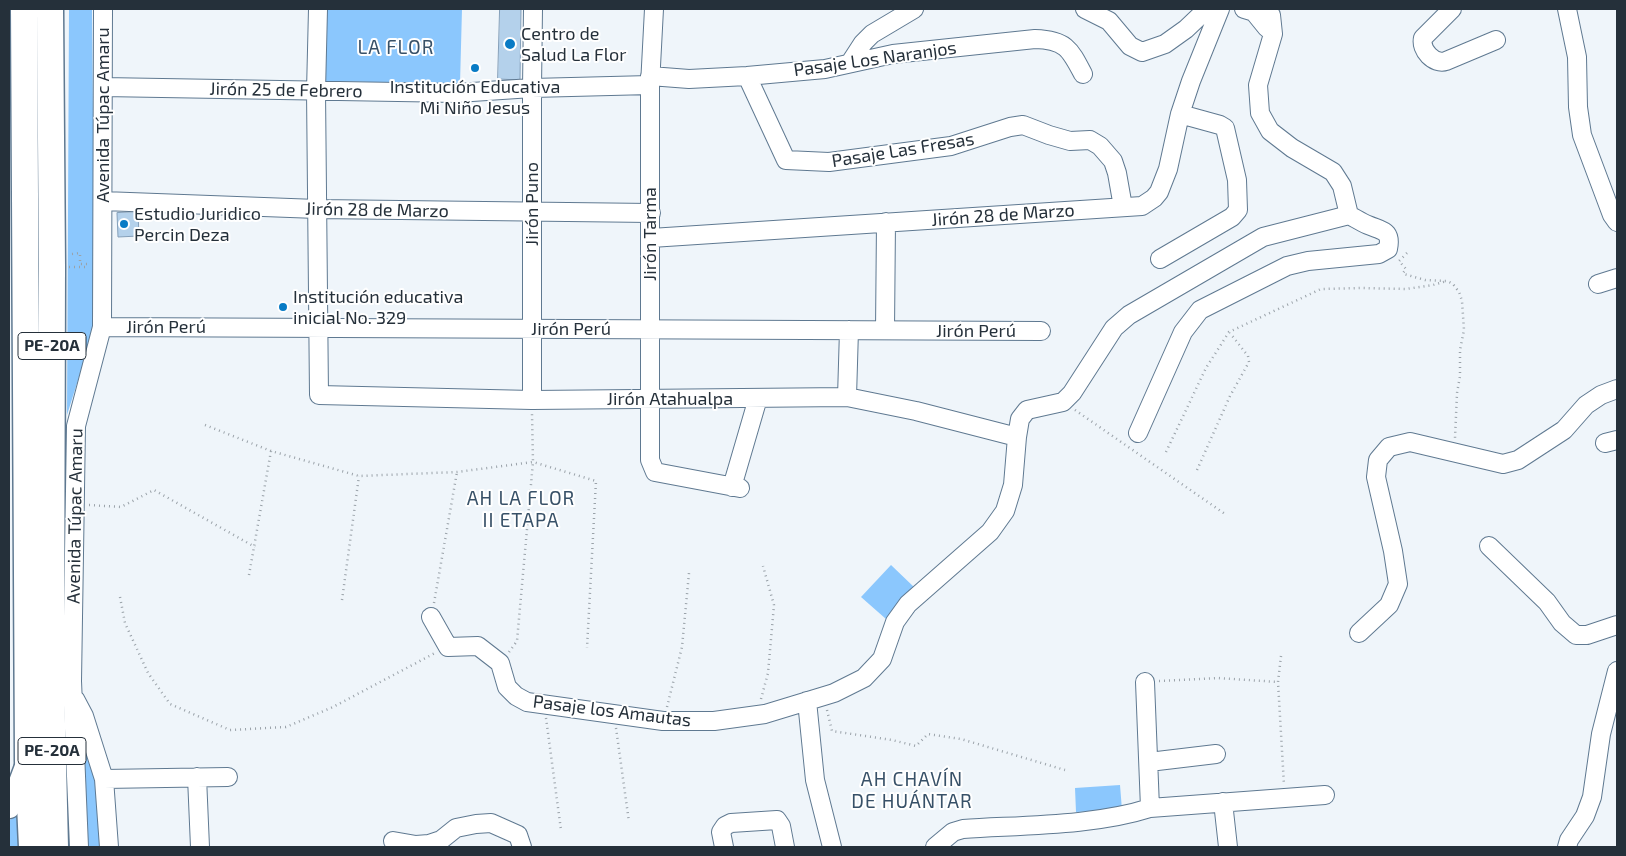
<!DOCTYPE html>
<html>
<head>
<meta charset="utf-8">
<style>
  body { margin:0 }
  #map { position:relative; width:1626px; height:856px; overflow:hidden; background:#eff5fa; font-family:"Exo 2",sans-serif }
  canvas { display:block }
  .frame { position:absolute; inset:0; border:10px solid #25303a; pointer-events:none }
</style>
</head>
<body>
<div id="map">
<canvas width="1626" height="856"></canvas>
<div class="frame"></div>
</div>
<script>
const c = document.querySelector('canvas').getContext('2d');
c.lineJoin = 'round';
function fillPath(path, color) { c.fillStyle = color; c.fill(path, 'evenodd'); }
function strokePath(path, color, width, dash) { c.strokeStyle = color; c.lineWidth = width; c.lineCap = dash ? 'butt' : 'round'; c.setLineDash(dash || []); c.stroke(path); }
function write(font, color, halo, rows, align = 'center') {
  c.font = font + ' "Exo 2",sans-serif'; c.lineWidth = 4; c.setLineDash([]); c.textBaseline = 'middle'; c.strokeStyle = halo; c.fillStyle = color; for (const [text, x, y, turn = 0] of rows) {
    c.save(); c.translate(x, y); c.rotate((+turn || 0) * Math.PI / 180); c.textAlign = isNaN(turn) ? turn : align; if (halo) c.strokeText(text, 0, 0); c.fillText(text, 0, 0); c.restore();
  }
}
fillPath(new Path2D(`
  M69,9H92L95,326L67,415Z
  M327,9H462L460,84L325,81Z
  M891,565L915,588L886,619L861,597Z
  M83,729L97,776L101,847H84Z
  M1120,785L1122,810L1076,812L1075,788Z
  M21,802L24,847H9V822Z`), '#8bc7fd');
const building = new Path2D(`
  M500,9H521L520,80L498,79Z
  M138,212L139,236L118,237L117,213Z`);
fillPath(building, '#b4d1eb');
strokePath(building, '#849fb9', 1);
const minor = new Path2D(`
  M318,9L316,91L319,395L532,400L847,397L916,411L1017,437
  M654,9L650,85V460L655,472L740,488
  M1085,9L1109,21L1130,46L1142,52L1165,44L1186,29L1207,9
  M1244,9L1254,12L1267,28
  M1265,9L1271,15L1273,34L1258,85L1260,113L1270,131L1292,148L1333,172L1342,186L1349,215
  M1452,9L1423,38C1420,50 1434,65 1446,61L1496,40
  M1567,9L1577,57L1578,107L1582,135L1612,215L1617,222
  M850,63L863,43L872,34L914,9
  M650,76L689,79L747,76L825,69L893,54L1035,39C1066,40 1070,49 1083,74
  M747,76L786,160L829,162L951,146L1010,127L1023,125L1049,135L1070,141L1090,140L1100,146L1113,161L1117,173L1123,207
  M103,87L457,93L532,88L650,85
  M103,201L317,209L651,213
  M651,238L1142,206L1154,198L1159,192L1168,169L1180,114L1191,81L1220,9
  M1160,259L1232,217L1238,210L1237,180L1225,128L1220,125L1180,114
  M1598,284L1617,278
  M102,327L1041,331
  M885,330L886,222
  M847,397L849,330
  M532,400V88L533,9
  M1605,443L1617,440
  M732,487L758,398
  M1489,546L1547,602L1562,623L1576,635H1587L1617,625
  M431,617L448,647L478,646L500,663L507,687L516,696L527,702L663,721H714L765,714L834,693L864,678L882,659L895,622L908,604L990,532L1005,511L1013,485L1017,437L1020,419L1027,410L1063,402L1072,393L1114,328L1129,315L1263,237L1349,215C1355,218 1361,222 1368,225C1382,231 1392,230 1388,249L1379,254L1308,261L1287,266L1200,310L1183,332L1138,433
  M1359,633L1389,605L1398,584L1393,551L1376,477L1378,460L1389,447L1410,442L1503,464L1518,460L1564,430L1586,405L1601,395L1617,389
  M1145,682L1150,808
  M75,699L84,716L104,779L109,847
  M807,701L815,780L832,847
  M1149,762L1216,754
  M197,777L200,847
  M104,779L228,777
  M1223,802L1228,847
  M393,841L416,845L429,844L441,840L456,828L476,824L491,823L518,835L522,847
  M79,847L72,681L76,426L102,327L103,9
  M724,847L721,832L725,826L731,823L777,820L781,826L785,847
  M935,847L953,832L963,829C1023,825 1094,826 1150,808L1325,795
  M1567,847L1569,840L1585,816L1592,797L1601,734L1617,671`);
const major = new Path2D(`
  M9,807L16,793L27,764`);
const highway = new Path2D(`
  M24,9L28,761L32,847
  M50,9L52,267L51,683L55,847`);
strokePath(minor, '#5f7991', 20);
strokePath(major, '#5f7991', 25);
strokePath(highway, '#5f7991', 29);
strokePath(new Path2D(`
  M1407,253L1399,261L1406,269L1403,273L1404,274L1425,280L1447,281L1453,284L1459,292L1462,301L1464,330L1460,350V376L1457,393L1455,438
  M72,254L80,253V264H87
  M69,267H89
  M1075,410L1225,514
  M205,425L271,451L359,476L457,472L533,462L596,481L587,648
  M1166,452L1206,368L1229,332L1321,289L1361,288L1406,289L1433,285L1447,281
  M1197,470L1230,396L1249,362L1248,356L1230,333
  M89,505L121,507L154,490L255,547
  M249,575L271,451
  M120,597L125,623L148,673L170,704L230,730L286,727L333,707L435,653
  M342,600L359,476
  M434,603L457,472
  M509,652L517,641L533,462L532,414
  M1281,656L1278,682L1284,785
  M1159,681L1218,678L1278,682
  M761,699L768,673L774,605L763,566
  M667,707L682,647L689,573
  M827,710L832,731L892,740L916,746L928,734L961,739L1065,770
  M546,718L561,830
  M616,728L629,822`), '#9aa2a9', 2.5, [1, 4]);
strokePath(minor, '#fff', 18);
strokePath(major, '#fff', 22);
strokePath(highway, '#fff', 26);
for (const [x, y, r, color] of [
  [510,44,6,"#087bc5"],
  [475,68,5,"#087bc5"],
  [124,224,5,"#087bc5"],
  [283,307,5,"#087bc5"]
]) { const dot = new Path2D(); dot.arc(x, y, r, 0, 2 * Math.PI); c.fillStyle = color; c.fill(dot); strokePath(dot, '#fff', 2); }
for (const [x, y, w] of [
  [52,346,68],
  [52,751,68]
]) { const box = new Path2D(); box.roundRect(x - w / 2, y - 13.5, w, 27, 4); c.fillStyle = '#fff'; c.fill(box); strokePath(box, '#25303a', 1); }
write('bold 16px', '#25303a', null, [
  ["PE-20A",52,346],
  ["PE-20A",52,751]
]);
write('18px', '#25303a', '#fff', [
  ["Centro de",521,34],
  ["Salud La Flor",521,55],
  ["Institución Educativa",475,87,"center"],
  ["Mi Niño Jesus",475,108,"center"],
  ["Estudio Juridico",134,214],
  ["Percin Deza",134,235],
  ["Institución educativa",293,297],
  ["inicial No. 329",293,318]
], 'left');
write('18px', '#25303a', '#fff', [
  ["Pasaje Los Naranjos",875,59,-8],
  ["Jirón 25 de Febrero",286,90,1],
  ["Avenida Túpac Amaru",103,115,-90],
  ["Pasaje Las Fresas",903,150,-9],
  ["Jirón Puno",532,204,-90],
  ["Jirón 28 de Marzo",377,210,1],
  ["Jirón 28 de Marzo",1003,215,-4],
  ["Jirón Tarma",650,234,-90],
  ["Jirón Perú",166,327],
  ["Jirón Perú",571,329],
  ["Jirón Perú",976,331],
  ["Jirón Atahualpa",670,399],
  ["Avenida Túpac Amaru",75,516,-89],
  ["Pasaje los Amautas",612,711,7]
]);
c.letterSpacing = '1px';
write('19px', '#385168', '#fff', [
  ["LA FLOR",396,48],
  ["AH LA FLOR",521,499],
  ["II ETAPA",521,521],
  ["AH CHAVÍN",912,780],
  ["DE HUÁNTAR",912,802]
]);
c.letterSpacing = '0px';
</script>
</body>
</html>
